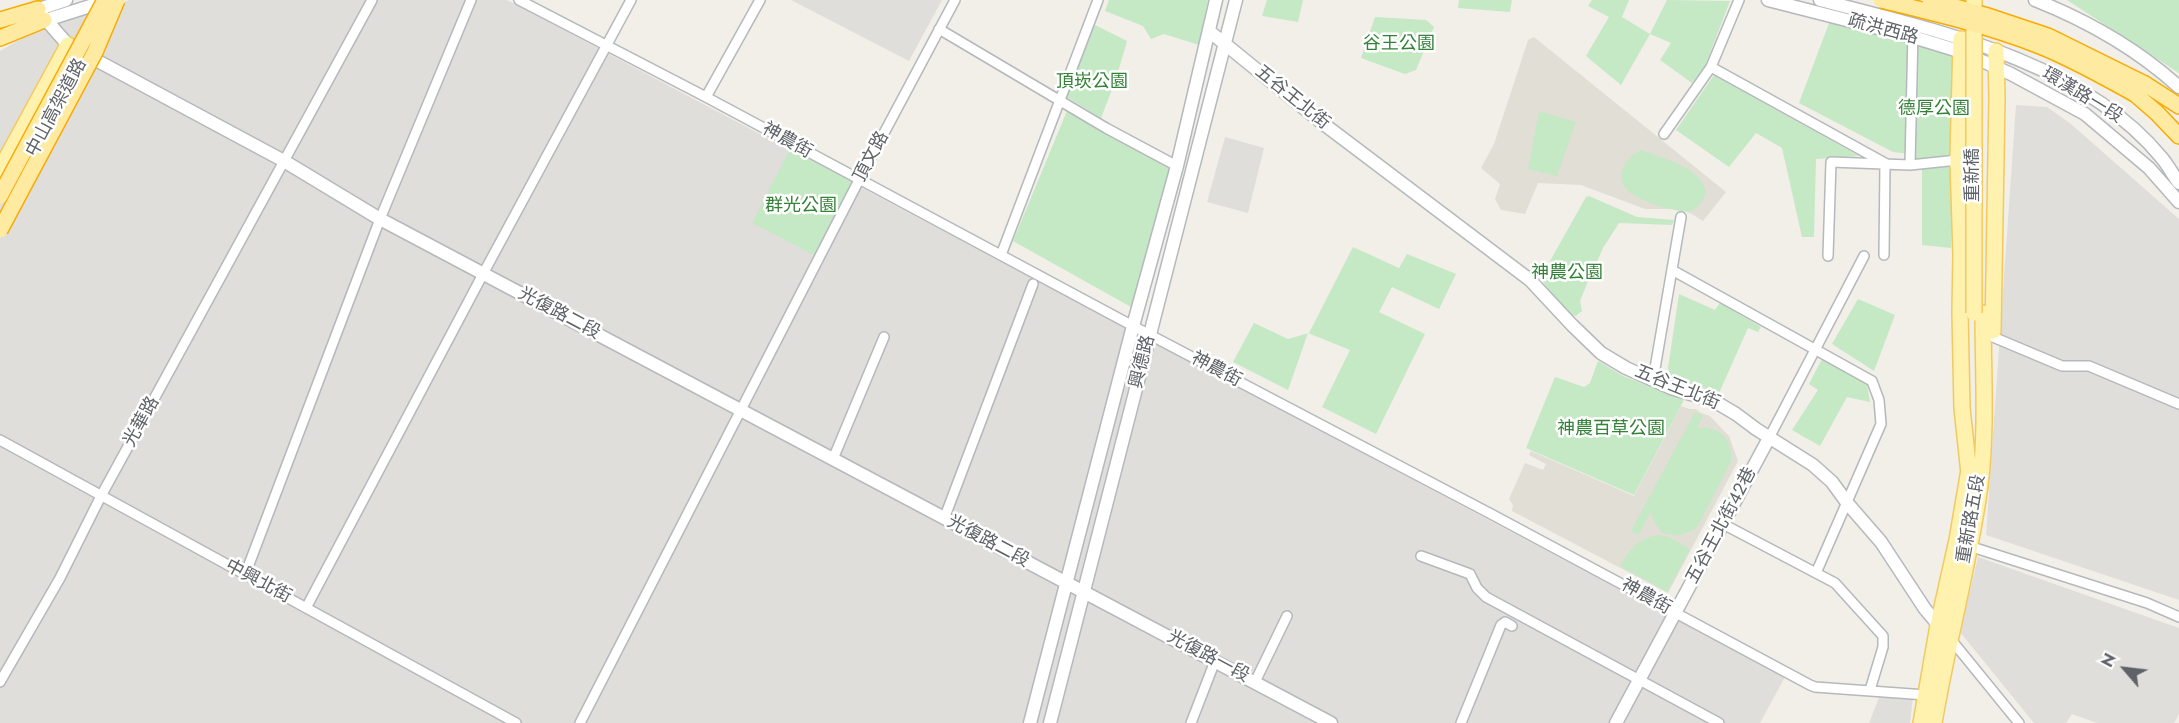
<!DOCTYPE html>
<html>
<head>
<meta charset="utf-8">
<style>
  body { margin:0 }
  #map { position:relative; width:2179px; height:723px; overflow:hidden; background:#f1efe8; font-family:Jost,sans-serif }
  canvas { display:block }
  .north { position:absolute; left:2095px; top:639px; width:60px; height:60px; -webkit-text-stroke:4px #fff; paint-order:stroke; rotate:298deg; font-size:16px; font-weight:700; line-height:24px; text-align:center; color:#5f6368 }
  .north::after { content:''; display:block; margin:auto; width:21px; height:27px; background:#5f6368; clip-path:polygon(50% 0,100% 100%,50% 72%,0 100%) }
</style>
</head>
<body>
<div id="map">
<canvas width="2179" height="723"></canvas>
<div class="north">N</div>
</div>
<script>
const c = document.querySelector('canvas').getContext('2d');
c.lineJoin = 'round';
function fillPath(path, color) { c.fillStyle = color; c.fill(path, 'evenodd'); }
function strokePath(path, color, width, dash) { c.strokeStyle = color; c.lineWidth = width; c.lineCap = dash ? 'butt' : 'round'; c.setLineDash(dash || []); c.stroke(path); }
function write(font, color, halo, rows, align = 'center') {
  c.font = font + ' Jost,"Noto Sans TC",sans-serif'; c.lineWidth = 5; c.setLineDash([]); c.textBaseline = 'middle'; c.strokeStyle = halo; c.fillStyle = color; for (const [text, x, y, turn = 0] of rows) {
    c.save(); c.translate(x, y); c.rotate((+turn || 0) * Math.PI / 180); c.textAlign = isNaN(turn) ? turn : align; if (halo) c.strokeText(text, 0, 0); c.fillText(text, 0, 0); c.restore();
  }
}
fillPath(new Path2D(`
  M129,0H507L1785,677L1760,723H0V51L39,28Z
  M791,0H942L909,61Z
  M2016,105L2047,107L2071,124L2179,219V600L1986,535Z
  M1225,137L1264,148L1248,213L1207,202Z
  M1978,557L2179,628V714L2174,723H2097L2072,714L2066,723H2034L1960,632Z
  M1880,695L1913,697L1910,723H1869Z`), '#e0deda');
fillPath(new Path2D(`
  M1534,37L1726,192L1703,221L1690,213L1674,209H1645L1581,185L1538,183L1525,214L1501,210L1495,199L1500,184L1481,168L1494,144L1528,40Z
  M1681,406L1689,409H1696L1701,413L1710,416L1729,436L1738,461L1668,593L1512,511L1513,505L1509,499L1525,463L1543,470L1546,464L1529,455L1531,451L1634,496Z`), '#e1ded6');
fillPath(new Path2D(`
  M1109,0H1208L1199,45L1164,34L1151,39L1143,26L1105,11Z
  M1267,0H1303L1298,22L1262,16Z
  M1459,0H1512L1510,12L1458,8Z
  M1592,0H1629L1622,17L1650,34L1667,0L1730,1L1705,66L1692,83L1660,60L1671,43L1650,34L1621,85L1586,56L1609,17L1588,6Z
  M2067,0H2179V73Z
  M1375,17L1426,20L1434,27L1416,70L1405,74L1361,58Z
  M1831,18L1913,31L1955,49L1957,159L1911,160L1910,154L1893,152L1799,103Z
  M1093,24L1127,41L1116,79L1101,118L1065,96Z
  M1714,75L1859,156L1816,159L1814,237H1802L1782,148L1756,133L1729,167L1676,130Z
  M1067,111L1172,169L1131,307L1013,241Z
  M1539,111L1576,122L1557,176L1528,169Z
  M791,147L855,182L818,257L752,223Z
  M1642,150C1663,159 1703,167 1706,193C1703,199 1700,205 1695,209C1682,217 1638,200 1628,191C1613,176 1626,156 1642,150Z
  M1955,165L1951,248L1922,245V166Z
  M1589,196L1637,217L1674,220L1672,225L1619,223L1603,248L1586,286L1580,301L1582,311L1576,316L1571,315L1545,285L1541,277L1586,197Z
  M1353,247L1399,268L1407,254L1456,274L1439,309L1392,287L1379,312L1425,334L1376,434L1322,407L1350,350L1308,333L1288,390L1233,362L1254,323L1288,339L1309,333Z
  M1679,294L1715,310L1720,303L1761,327L1758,332L1748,328L1719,393L1671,378L1668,368Z
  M1858,299L1895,315L1874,371L1832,344Z
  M1822,359L1867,384L1870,402L1847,397L1820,446L1792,430L1818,390L1809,384Z
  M1598,361L1623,376L1684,400L1634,495L1526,448L1555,377L1584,387L1590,383Z
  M1695,412L1703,416L1697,428C1718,425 1734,440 1731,462L1697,527L1693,530L1678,536L1663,533L1654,522L1651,512L1638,535L1631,531Z
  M1658,535L1669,537L1690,549L1667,592L1620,566C1629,550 1639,538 1658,535Z`), '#c5e8c5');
const minor = new Path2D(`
  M519,0L706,97L1133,326L1493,515L1810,685L1815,687L1926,695
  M939,29L1106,128L1177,166
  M1711,67L1883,162
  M706,97L760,0
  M1664,134L1711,67L1739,0
  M1910,165L1913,32
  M1001,255L1098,0
  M1884,255L1885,163
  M1828,256L1831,162L1910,165L1958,160
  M1672,270L1872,381L1879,400L1881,424L1816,573
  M1993,337L2062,366H2089L2179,404
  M1653,380L1681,217
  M1769,438L1864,256
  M0,440L516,723
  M833,459L884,337
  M944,519L1033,284
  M1723,524L1835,583L1883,636V647L1870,690
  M1969,546L2147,603L2179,617
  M1421,556L1470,574L1477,588L1486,597L1719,723
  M245,575L380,219L471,0
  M306,608L483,274L631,0
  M1949,637L2019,723
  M0,682L60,578L101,496L372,0
  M1255,682L1287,616
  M580,723L859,180L955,0
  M1191,723L1215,661
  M1461,723L1501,625L1505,622L1512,626`);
const tertiary = new Path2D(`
  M1768,0L1913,37L1962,52L2011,74L2085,114L2149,168L2179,202
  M1820,0C1935,30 2082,61 2161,157C2168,165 2173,175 2179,183
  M2035,0C2088,21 2137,49 2179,87
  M30,12L66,0
  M41,14L68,45L284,161L380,219L1331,723
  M40,22L109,0
  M1209,31L1321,122L1530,280L1572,325L1601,353L1626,368L1671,388L1714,401L1736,414L1756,429L1813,465L1832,482L1848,504L1881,542L1925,609L1941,628
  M1030,723L1133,326L1177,166L1216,0
  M1050,723L1236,0
  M1616,723L1769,438`);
const primary = new Path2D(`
  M1961,39L1958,160L1961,255L1960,312L1962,408L1969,474
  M0,170L68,45
  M1993,331L1997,98L1996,51
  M1921,723L1938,625L1957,540L1970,464
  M1934,723C1947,644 1969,566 1980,486C1987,429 1983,370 1983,313`);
const trunk = new Path2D(`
  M0,20L38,9
  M0,38L44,20
  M2145,84L2179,106
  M2135,94L2157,113L2179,136`);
strokePath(minor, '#b5b8bc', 12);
strokePath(tertiary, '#b5b8bc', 15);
strokePath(primary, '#f2c960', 18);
strokePath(trunk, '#f9ab00', 18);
strokePath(minor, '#fff', 9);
strokePath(tertiary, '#fff', 12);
strokePath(primary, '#fff2af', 15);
strokePath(trunk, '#feeaa1', 15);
const primaryBridge = new Path2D(`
  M1974,313V0`);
const trunkBridge = new Path2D(`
  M1881,0C1935,13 1989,26 2040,46C2073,59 2104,77 2135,94
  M1930,0L1988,16L2048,36L2145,84
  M0,196L105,0
  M0,230L95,52L117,0`);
strokePath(primaryBridge, '#f2c960', 18, []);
strokePath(trunkBridge, '#f9ab00', 18, []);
strokePath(primaryBridge, '#fff2af', 15);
strokePath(trunkBridge, '#feeaa1', 15);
write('18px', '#5f6368', '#fff', [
  ["疏洪西路",1883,30,15],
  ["環漢路一段",2082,96,31],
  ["五谷王北街",1292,98,39],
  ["中山高架道路",57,108,-62],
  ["神農街",787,141,29],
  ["頂文路",872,157,-62],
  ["重新橋",1974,175,-90],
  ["光復路二段",559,314,28],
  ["興德路",1143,362,-76],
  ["神農街",1216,370,28],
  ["五谷王北街",1677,388,22],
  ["光華路",142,422,-61],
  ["重新路五段",1972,519,-80],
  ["五谷王北街42巷",1722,526,-62],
  ["光復路二段",988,542,28],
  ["中興北街",258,582,28],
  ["神農街",1646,597,29],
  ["光復路一段",1208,657,28]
]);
write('18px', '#348238', '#fff', [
  ["谷王公園",1399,45],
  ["頂崁公園",1092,83],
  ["德厚公園",1934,110],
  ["群光公園",801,207],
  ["神農公園",1567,274],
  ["神農百草公園",1611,430]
]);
</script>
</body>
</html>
